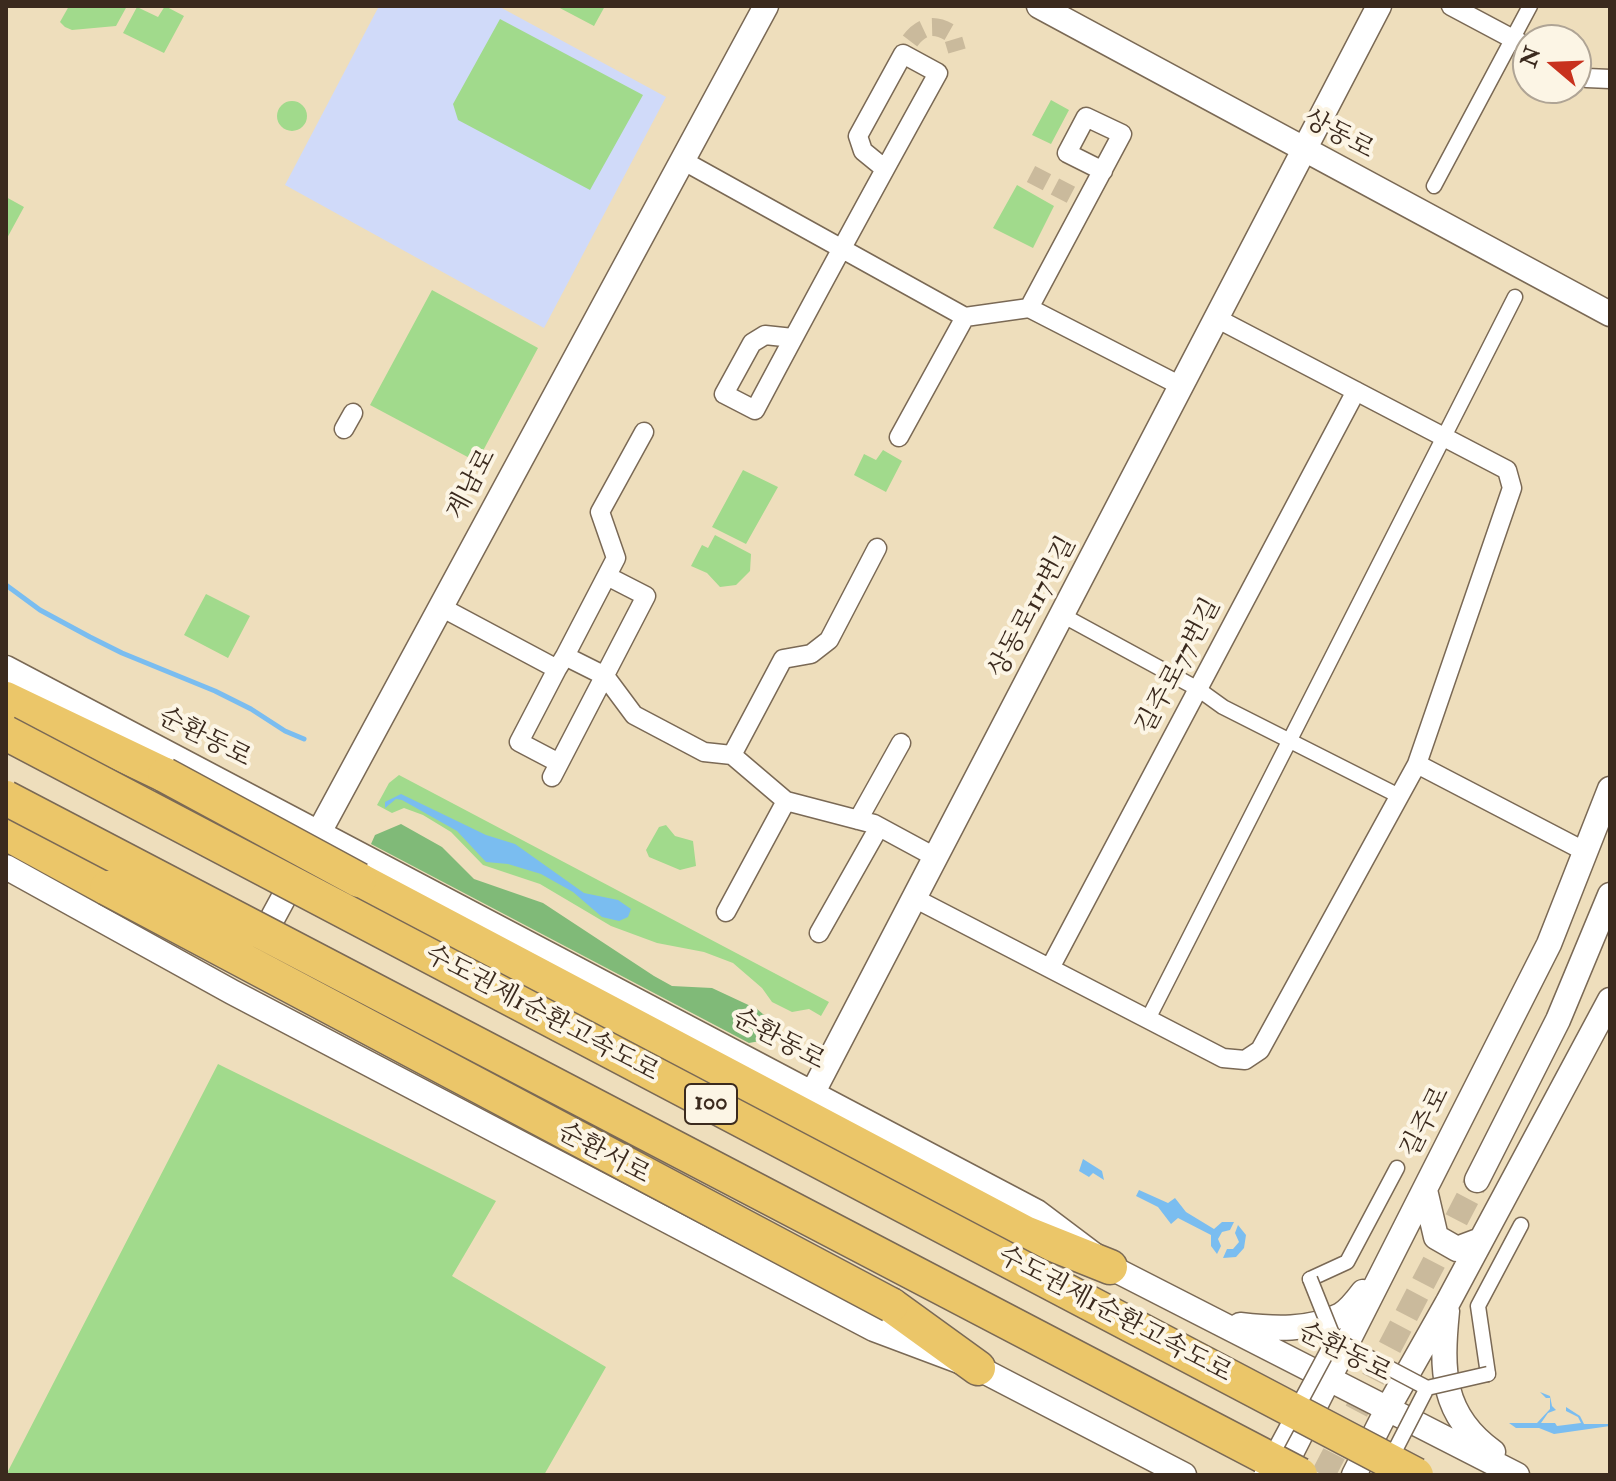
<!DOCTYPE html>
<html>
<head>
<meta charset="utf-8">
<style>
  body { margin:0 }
  #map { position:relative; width:1616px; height:1481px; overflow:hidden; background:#eedebc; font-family:"IM FELL Double Pica",serif }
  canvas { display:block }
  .frame { position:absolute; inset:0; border:8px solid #3b2a1e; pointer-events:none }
  .north { position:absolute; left:1512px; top:24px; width:80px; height:80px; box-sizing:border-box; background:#fcf5e5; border:2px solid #afa495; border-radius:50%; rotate:289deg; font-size:22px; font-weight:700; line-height:32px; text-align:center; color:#3b2a1e }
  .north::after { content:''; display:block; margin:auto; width:28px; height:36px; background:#c8321e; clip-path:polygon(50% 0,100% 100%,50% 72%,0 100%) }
</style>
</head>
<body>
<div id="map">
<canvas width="1616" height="1481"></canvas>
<div class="frame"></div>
<div class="north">N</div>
</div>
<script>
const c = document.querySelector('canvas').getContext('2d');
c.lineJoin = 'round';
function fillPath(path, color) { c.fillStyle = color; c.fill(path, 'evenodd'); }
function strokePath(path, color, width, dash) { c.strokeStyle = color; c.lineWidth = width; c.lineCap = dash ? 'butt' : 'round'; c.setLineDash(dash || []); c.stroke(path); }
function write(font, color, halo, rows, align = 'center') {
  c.font = font + ' "IM FELL Double Pica","Noto Serif KR",serif'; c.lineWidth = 8; c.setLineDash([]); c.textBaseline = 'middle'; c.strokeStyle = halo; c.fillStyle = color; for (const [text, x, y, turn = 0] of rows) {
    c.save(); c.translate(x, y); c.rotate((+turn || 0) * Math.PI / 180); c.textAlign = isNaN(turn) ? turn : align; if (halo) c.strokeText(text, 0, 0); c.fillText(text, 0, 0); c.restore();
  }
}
fillPath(new Path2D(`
  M379,6H498L666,97L544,328L285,185Z`), '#d0daf9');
fillPath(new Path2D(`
  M69,6H127L116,26L72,30L65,27L60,22Z
  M165,6L184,16L164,53L123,33L137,7L158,17Z
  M556,6H605L594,26Z
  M500,19L643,95L590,190L458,120L453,104Z
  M1051,100L1069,110L1051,144L1032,135Z
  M277 116a15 15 0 1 1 30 0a15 15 0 1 1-30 0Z
  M1017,185L1054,206L1033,248L993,228Z
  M6,197L24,207L6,240Z
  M432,290L538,348L477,462L370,405Z
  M883,450L902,461L886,492L854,475L864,454L876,460Z
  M743,470L778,487L746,544L712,527Z
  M715,535L751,554L750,571L736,585L720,587L707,573L691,566L702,545L708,548Z
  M206,594L250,616L228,658L184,635Z
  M399,775L829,1002L821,1016L809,1009L792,1012L772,1002L762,988L733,963L704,952L657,943L611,926L540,884L483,865L451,832L423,815L404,808L392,813L377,805L389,783Z
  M666,825L675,836L693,841L696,866L680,870L649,857L646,850L659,827Z
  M218,1064L496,1201L452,1276L606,1367L544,1475H6Z`), '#a1da8c');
fillPath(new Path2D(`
  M401,824L442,847L474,879L543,903L654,976L672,986L712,988L757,1009L770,1020L760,1041L749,1043L371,844L375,835Z`), '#80ba78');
fillPath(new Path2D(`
  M401,794L486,835L515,844L584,893L618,900L631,909L628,917L619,921L602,917L573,892L541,874L508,864L486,862L457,831L402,800L396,799L385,808V802Z
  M1083,1159L1102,1171L1104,1180L1093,1173L1089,1177L1079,1171Z
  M1139,1190L1168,1203L1175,1198L1186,1212L1214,1229L1222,1222H1234L1230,1230L1222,1232L1218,1239L1221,1246L1217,1254L1211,1246V1235L1178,1218L1171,1224L1158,1207L1136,1196Z
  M1238,1225L1246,1235L1244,1248L1236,1257L1223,1258L1227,1249H1233L1239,1242L1235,1233Z
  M1540,1392L1550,1396L1552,1406L1556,1410L1548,1413L1541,1423H1555L1557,1426L1581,1423L1578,1417L1566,1411V1407L1580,1416L1584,1424H1610V1426L1554,1434L1539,1428H1516L1509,1423H1537L1550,1409V1398H1546Z`), '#7abdf0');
strokePath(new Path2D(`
  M6,585L40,610L90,637L122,653L215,691L251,709L285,731L304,739`), '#7abdf0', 5);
strokePath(new Path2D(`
  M910,41C922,25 935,23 952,34L957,51
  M1031,174L1075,197`), '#caba9c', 18, [18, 9]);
strokePath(new Path2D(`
  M1323,1475L1477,1180`), '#caba9c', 24, [24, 12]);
const pedestrian = new Path2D(`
  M1434,186L1530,6
  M1062,615L1198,689L1223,707L1399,796
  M1148,1019L1515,297
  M1310,1279L1347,1262L1397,1168
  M1488,1374L1478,1306L1521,1225`);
const minor = new Path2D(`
  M1451,6L1528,47
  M1576,72L1587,78L1610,79
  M682,160L965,317L1029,308L1181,386
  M1029,308C1060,250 1091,192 1122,134L1086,117L1067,153L1103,171
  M793,338L765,335L752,343L724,394L755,410C815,297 876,185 938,73L903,54L858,136L863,151L885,169
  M344,429L353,413
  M899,437L965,317
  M439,606L557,669L565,656L605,676L634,715L704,752L732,755L786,801L874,824L935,857
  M565,656L616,558L600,512L644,432
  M557,669L519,742L559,763
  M732,755L783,659L811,654L829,640L877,548
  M1417,764L1586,852
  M552,777L646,596L607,576
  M858,820L901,743
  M914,898L1223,1058L1245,1060L1260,1050L1417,764L1512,488L1507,470L1216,318
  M726,912L786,801
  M819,933L879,827
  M1050,968L1356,391`);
const tertiary = new Path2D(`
  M1039,6L1610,314
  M6,668L1037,1212L1110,1267L1517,1475
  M6,867L232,992L874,1329L978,1368L1184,1475
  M258,945L766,6
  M813,1092L1379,6
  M1477,1180L1558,1020L1610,895
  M1425,1190L1436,1237L1457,1249L1481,1240
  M1447,1311C1441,1370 1441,1415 1493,1452
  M1240,1325C1274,1329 1309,1331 1341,1315C1349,1310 1357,1300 1363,1292
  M1280,1475L1549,944L1610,789
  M1354,1475L1388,1408L1448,1302L1610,1000`);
const motorway = new Path2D(`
  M6,699L165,775
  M6,833L107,888
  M359,880L1025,1233L1110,1267
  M891,1305L978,1368`);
strokePath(pedestrian, '#7a6955', 17);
strokePath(minor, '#7a6955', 21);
strokePath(tertiary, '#7a6955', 27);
strokePath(motorway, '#7a6955', 37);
strokePath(pedestrian, '#fff', 14);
strokePath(minor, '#fff', 18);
strokePath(tertiary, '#fff', 24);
strokePath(motorway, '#ebc669', 34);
const pedestrianBridge = new Path2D(`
  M1334,1339L1427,1388
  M1390,1460L1427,1388L1488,1374
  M1261,1475L1334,1339L1310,1279`);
const motorwayBridge = new Path2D(`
  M6,733L1416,1475
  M165,775L359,880
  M6,798L1300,1475
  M107,888L891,1305`);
strokePath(pedestrianBridge, '#7a6955', 17, []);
strokePath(motorwayBridge, '#7a6955', 37, []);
strokePath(pedestrianBridge, '#fff', 14);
strokePath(motorwayBridge, '#ebc669', 34);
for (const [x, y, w] of [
  [711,1104,52]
]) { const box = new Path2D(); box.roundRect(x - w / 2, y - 20, w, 40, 6); c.fillStyle = '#fcf5e5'; c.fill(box); strokePath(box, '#3b2a1e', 2); }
write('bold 24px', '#3b2a1e', null, [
  ["100",711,1104]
]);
write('26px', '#3b2a1e', '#fcf5e5', [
  ["상동로",1338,136,28],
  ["계남로",473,485,-62],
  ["상동로117번길",1034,608,-62],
  ["길주로77번길",1180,667,-62],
  ["순환동로",204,739,27],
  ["수도권제1순환고속도로",541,1015,28],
  ["순환동로",778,1041,28],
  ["길주로",1427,1123,-63],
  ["순환서로",603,1155,28],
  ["수도권제1순환고속도로",1114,1316,28],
  ["순환동로",1344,1354,27]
]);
</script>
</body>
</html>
